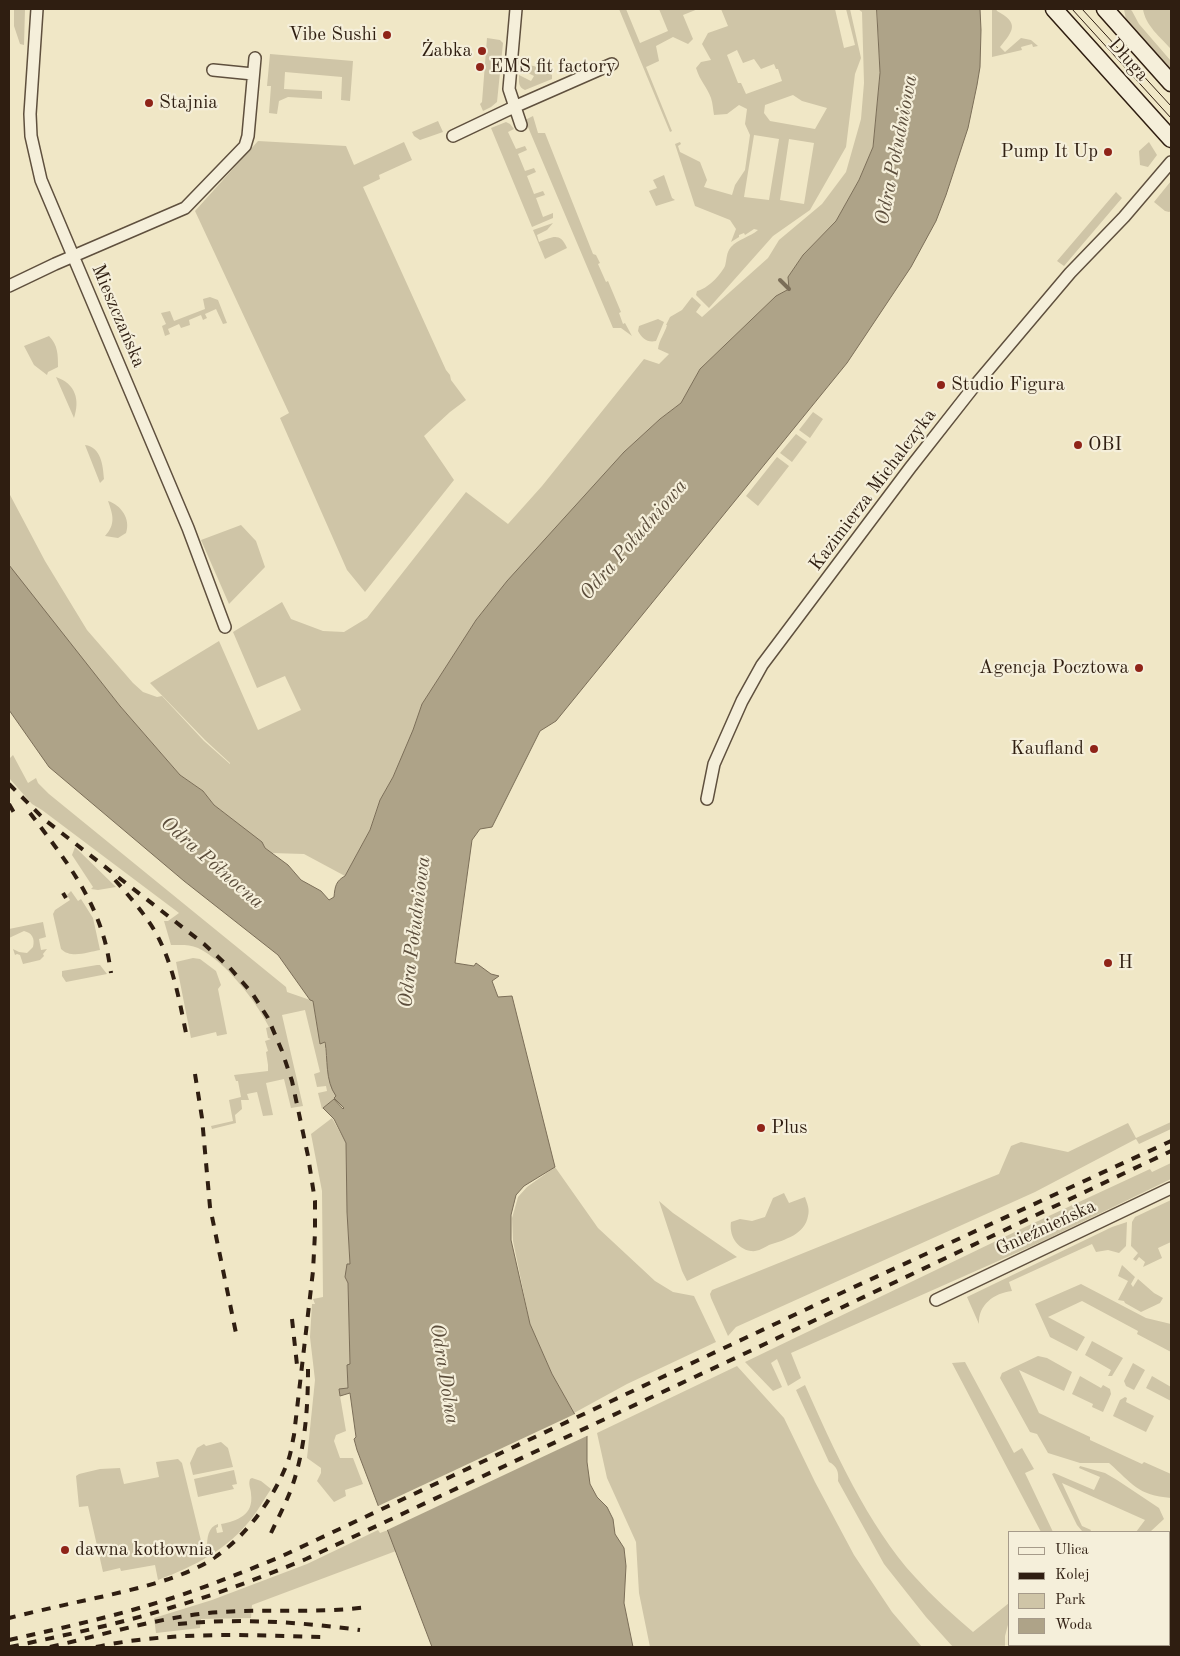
<!DOCTYPE html>
<html>
<head>
<meta charset="utf-8">
<style>
  body { margin:0 }
  #map { position:relative; width:1180px; height:1656px; overflow:hidden; background:#f0e7c6; font-family:"Old Standard TT",serif }
  canvas { display:block }
  .frame { position:absolute; inset:0; border:10px solid #2f1e11; pointer-events:none }
  .legend { position:absolute; left:1008px; top:1531px; width:162px; height:115px; box-sizing:border-box; background:#f5efda; border:1px solid #a69b8a; margin:0; padding:6px 9px; list-style:none; font-size:15px; color:#2f1e11 }
  .legend li { display:flex; align-items:center; gap:10px; height:25px }
  .legend b { width:25px; border:1px solid #a69b8a }
</style>
</head>
<body>
<div id="map">
<canvas width="1180" height="1656"></canvas>
<div class="frame"></div>
<ul class="legend">
<li><b style="height:6px;background:#f5efda"></b>Ulica</li>
<li><b style="height:6px;background:#2f1e11"></b>Kolej</li>
<li><b style="height:14px;background:#cfc5a7"></b>Park</li>
<li><b style="height:14px;background:#aea388"></b>Woda</li>
</ul>
</div>
<script>
const c = document.querySelector('canvas').getContext('2d');
c.lineJoin = 'round';
function fillPath(path, color) { c.fillStyle = color; c.fill(path, 'evenodd'); }
function strokePath(path, color, width, dash) { c.strokeStyle = color; c.lineWidth = width; c.lineCap = dash ? 'butt' : 'round'; c.setLineDash(dash || []); c.stroke(path); }
function write(font, color, halo, rows, align = 'center') {
  c.font = font + ' "Old Standard TT",serif'; c.lineWidth = 4.5; c.setLineDash([]); c.textBaseline = 'middle'; c.strokeStyle = halo; c.fillStyle = color; for (const [text, x, y, turn = 0] of rows) {
    c.save(); c.translate(x, y); c.rotate((+turn || 0) * Math.PI / 180); c.textAlign = isNaN(turn) ? turn : align; if (halo) c.strokeText(text, 0, 0); c.fillText(text, 0, 0); c.restore();
  }
}
fillPath(new Path2D(`
  M14,9H25L24,45L20,44L14,26Z
  M619,9H626L640,43L668,31L659,9H698L683,15L693,39L688,44L673,37L656,46L659,61L646,67L672,131L670,132Z
  M721,9H835L844,48L855,45L846,9H850L861,58L855,74L846,147L810,210L773,236L709,308L696,295L697,291C707,289 720,276 725,266C727,259 726,253 731,247C738,239 750,237 758,230L754,229L745,235L744,233L739,235V237L731,242L736,229L730,220L695,206L675,144L680,142L681,144L678,146L680,152L700,162L707,180L704,187L732,195L735,185L745,170L750,135L745,124L747,109L739,105L727,114L714,115C713,110 713,104 711,98C707,87 700,81 696,68L701,62L711,60L702,44L708,33L728,26ZM737,50L743,63L754,59L761,69L774,64L776,69H778L782,81L746,94L741,83H738L727,55ZM793,95L802,101L827,108L815,129L770,121L764,113L765,105ZM754,135L779,139L769,200L744,197ZM789,139L814,143L804,204L780,200Z
  M858,9H877L880,73L873,147L859,180L836,221L803,255L788,277L789,289L776,296L700,369L681,403L660,419L624,452L508,581L476,620L422,704L414,730L393,777L380,800L370,830L345,876L304,854L271,853L265,848L261,842L214,805L203,791L180,775L120,706L11,570L9,565V493L45,561L87,630L133,683L143,692L157,697L162,696L204,741L230,764V763L205,740L150,683L219,641L258,730L301,710L285,676L257,688L233,632L282,602L291,619L323,631L344,632L367,618L466,492L508,524L542,486L644,359L659,364L669,354L658,349C659,340 665,333 667,325H666L670,317L682,310L692,297L701,305L696,312L702,317L768,258L779,240L822,204L846,172L861,119L864,83L862,12Z
  M992,9H996L997,11C1019,23 1014,30 1000,47L1005,52L1021,38L1031,40L1038,46L1033,47L1032,44L1021,47L1022,50L992,57Z
  M1124,9H1130L1132,11L1139,24L1171,61V70L1126,20Z
  M1143,9H1171V49C1161,38 1145,25 1143,9Z
  M487,38L500,40L503,43L497,102L491,107L483,111L480,104L482,102Z
  M270,54L353,61L350,101L341,100L342,77L285,72L284,89L322,91V99L288,97L279,101L277,114L269,113L271,86H267Z
  M520,64L534,66L552,75V79L525,90C518,87 519,82 519,75L531,81L534,76L520,69Z
  M533,116L538,133H545L593,254L596,255L600,263L598,264L606,282L608,281L621,312L619,313L623,324L625,323L632,336L621,328H613L525,120Z
  M438,121L443,132L420,140L414,136L412,132Z
  M506,122L510,124L514,129L508,132L516,149L525,146L527,150L518,154L525,171L534,168L536,172L527,176L534,194L543,191L545,195L536,198L543,217L553,213V218L532,227L491,128Z
  M258,141L346,146L354,165L404,142L412,160L379,175L380,179L363,187L446,370L450,375L451,380L466,400L450,412L424,436L454,480L365,592L347,570L280,418L289,413L195,211Z
  M1149,142L1157,155L1148,167L1140,165L1139,151Z
  M664,175L672,198L675,200L656,206L649,191L657,188L653,180Z
  M1171,181V211L1169,212L1165,211L1154,202Z
  M1116,192L1122,198L1064,266L1057,261Z
  M553,223L547,230L537,235L539,242C553,237 560,232 567,248L545,259L533,230Z
  M210,297L218,300L227,323L223,324L216,309L205,314L207,318L203,320L201,315L189,320L190,325L181,328L179,324L168,329L170,334L165,336L162,326L166,324L161,313L170,311L174,321L205,309L203,299Z
  M658,319L664,322L656,341C647,343 642,338 638,331L639,326Z
  M49,336C58,345 58,355 58,367L48,372L47,375L34,365L24,346Z
  M56,377C76,384 80,400 74,418Z
  M813,412L823,419L810,438L799,430Z
  M796,434L807,442L792,462L780,453Z
  M85,445C101,447 103,465 104,479L100,483Z
  M777,457L789,466L758,506L746,496Z
  M108,501C121,505 131,519 126,533L118,538L105,536C116,524 113,515 108,501Z
  M241,525L256,541L265,567L229,604L201,540Z
  M13,755L28,783L36,778L38,783L49,794L286,987L287,992L313,1001L320,1043L324,1041C328,1059 325,1081 337,1096L322,1109L318,1093L327,1091L326,1086L317,1087L314,1074L320,1072L305,1010L282,1015L303,1106L291,1108L284,1079L266,1083L273,1115L263,1116L257,1092L247,1094L249,1100H241L242,1109L235,1115L236,1123L212,1129L211,1126L233,1121L229,1100L241,1097L238,1081H236L234,1075L268,1071V1065L266,1052L268,1051L265,1041L271,1039L268,1038L266,1028L269,1027C256,1001 225,961 198,948C189,944 180,945 171,945L164,921H168L179,913L42,810L32,804L9,778V759Z
  M75,847L116,887L98,890L91,889L93,887L72,855Z
  M71,891L78,901L81,899L93,918L100,950C88,952 71,959 61,949L53,914L55,910L70,900L67,895Z
  M43,922L46,937L39,939L41,950L47,949L43,954L44,956L40,960L23,964L20,955L17,954L15,955L13,949L19,952L27,953L33,947C35,938 32,933 24,931L9,938V929Z
  M193,958L200,959L216,971L221,985L218,989L227,1034L217,1036L216,1032L191,1038L176,962Z
  M97,965H100L107,974L66,982L62,976V971Z
  M332,1118L346,1143L347,1212L350,1265L345,1277L348,1283L350,1365H347L348,1388L339,1390L346,1431L336,1435L334,1441L340,1458H353L363,1484L345,1490L346,1496L334,1502L317,1481L321,1473V1468L307,1458L315,1380L310,1337L312,1304H315L313,1299L323,1297L322,1191L311,1134Z
  M1171,1122V1129L1139,1144L1136,1139L1035,1192L736,1327L728,1336L711,1298L710,1294L712,1290L999,1174L1011,1146L1021,1142L1068,1152L1128,1123L1136,1138Z
  M1171,1163V1179L1041,1242L791,1353L801,1378L788,1386L777,1359L771,1363L782,1387L773,1391L745,1362L1023,1228L1150,1169L1152,1172Z
  M555,1167L598,1228L655,1281L673,1292L694,1296L716,1342L627,1384L574,1413L552,1374L530,1324L513,1241L512,1218L518,1197L527,1187Z
  M784,1193L789,1203L805,1197C807,1203 810,1209 808,1216C805,1234 785,1240 769,1245C764,1248 757,1252 751,1251C736,1249 729,1234 731,1222L740,1219L752,1221L765,1217L773,1198Z
  M1171,1200V1242L1158,1248L1162,1258L1143,1267L1145,1262L1139,1257L1136,1261L1133,1259L1138,1253L1131,1246L1132,1222L1135,1217Z
  M659,1201L673,1213L737,1257L687,1281L682,1271Z
  M1127,1222L1126,1246L1119,1253L1108,1250L1096,1252L1092,1244L1009,1282L1012,1291C994,1293 978,1305 979,1324L967,1297L1112,1227Z
  M1122,1265L1135,1277L1131,1284L1133,1287L1138,1279L1154,1293L1163,1298L1160,1303L1141,1312L1125,1303L1124,1301L1118,1300L1128,1281L1118,1276Z
  M1081,1284L1146,1318L1171,1324V1352L1137,1334L1138,1331L1082,1301L1048,1317L1085,1337L1077,1351L1050,1337L1035,1304Z
  M1092,1341L1123,1358L1112,1376H1108L1111,1370L1085,1355Z
  M1038,1356L1047,1358L1072,1372L1064,1391L1019,1370L1039,1413L1090,1437V1440L1142,1464L1144,1462L1171,1474V1498C1137,1495 1133,1484 1109,1463H1080L1048,1453L1037,1434L1030,1432L1000,1378L1002,1373Z
  M965,1362L1014,1453L1022,1448L1034,1469L1025,1473L1053,1532H1041L952,1363Z
  M1133,1363L1145,1370L1134,1390L1126,1386L1124,1381Z
  M737,1366L784,1418L815,1482L854,1555L892,1612L922,1647H650L639,1593L636,1542L607,1478L597,1433Z
  M1080,1376L1101,1388L1103,1385L1110,1389L1111,1394L1103,1412L1092,1407L1093,1404L1072,1394Z
  M1152,1376L1171,1387V1401L1146,1388Z
  M805,1385C833,1448 868,1526 915,1577C933,1597 953,1615 973,1632L1009,1603V1621L1005,1636V1647H953L926,1617L884,1564L838,1481C839,1472 837,1466 829,1462L796,1390Z
  M1125,1397L1127,1398L1126,1402L1154,1416L1146,1432L1113,1416L1120,1400Z
  M221,1442L228,1448L233,1467L193,1475L190,1463L197,1448L204,1444L206,1446Z
  M178,1459L182,1463L203,1549L207,1547C207,1538 208,1527 218,1524V1527L216,1528L217,1533L223,1532L221,1524C237,1521 254,1515 251,1494C251,1489 248,1485 250,1479L252,1478L261,1481L271,1489C264,1499 259,1509 252,1518C227,1550 195,1566 158,1580L155,1565L121,1571L120,1568L103,1572L88,1506L79,1507L76,1476L79,1474L100,1469L120,1468L124,1484L159,1477L156,1462Z
  M1080,1466L1105,1473L1117,1480L1159,1508L1164,1519L1150,1532H1136L1145,1520L1062,1483L1082,1526L1091,1530L1090,1532L1082,1531L1077,1525L1052,1474L1054,1473L1094,1490L1100,1477L1079,1468Z
  M234,1470L237,1484L232,1485L234,1489L198,1497L194,1479Z
  M378,1530L380,1533L388,1530L396,1551L252,1605L251,1618L201,1619L200,1628L156,1633L154,1618L212,1600L307,1564Z`), '#cfc5a7');
const water = new Path2D(`
  M877,9H980L981,30L980,67L977,85L968,128L946,195L936,221L911,267L847,363L556,721L540,731L492,827L480,829L472,840L455,963L474,966L476,963L491,974L499,976L492,981L498,997L512,996L555,1167L524,1186L516,1195L511,1215V1240L530,1324L552,1374L587,1436V1462L590,1484L597,1497L607,1507L613,1519L615,1534L624,1548L626,1566L624,1603L633,1647H432L357,1450L354,1439L356,1437L350,1393L340,1396L339,1389L348,1388L347,1365L350,1364L348,1283L345,1277L347,1264H350L347,1212L346,1143L334,1119L323,1108L334,1099L343,1109L344,1108L334,1098L336,1096C325,1081 328,1059 325,1042L320,1044L313,1001L310,1000L278,955L184,881L49,767L9,710V565L120,706L180,775L203,791L214,805L262,842L265,848L288,865L301,880L321,891L329,900L334,897C335,886 336,881 345,876L370,830L380,800L393,777L413,730L422,704L476,620L507,581L624,452L660,419L681,403L700,369L776,296L789,289L788,277L803,255L836,221L859,180L873,147L880,73Z`);
fillPath(water, '#aea388');
strokePath(water, '#7b6e58', 1);
fillPath(new Path2D(`
  M577,1413L589,1435L385,1531L376,1507Z`), '#f0e7c6');
strokePath(new Path2D(`
  M780,280L789,289`), '#7b6e58', 4);
const street = new Path2D(`
  M37,9L30,114L31,136L41,180L188,528L225,627
  M516,9L509,89L521,125
  M213,70L253,74
  M453,136L514,107L612,64
  M9,286L55,264L185,208L245,146L248,136L255,58
  M707,799L714,764L742,701L762,665L910,468L972,389L1070,273L1124,217L1171,162
  M936,1300L1171,1188`);
const secondary = new Path2D(`
  M1054,9L1171,139
  M1105,9L1171,83`);
strokePath(street, '#5f503e', 14);
strokePath(secondary, '#2f1e11', 19);
strokePath(street, '#f5efda', 11);
strokePath(secondary, '#f5efda', 16);
strokePath(new Path2D(`
  M1072,9L1171,118
  M1082,9L1171,106`), '#2f1e11', 1);
strokePath(new Path2D(`
  M9,784L45,820L204,944L230,968L252,993L268,1018L282,1051L292,1081L308,1156L315,1201V1233L313,1271L294,1435C292,1444 291,1453 288,1461C273,1501 243,1541 206,1563C175,1580 139,1588 105,1596C73,1603 41,1610 9,1618
  M9,804L17,818
  M30,813C58,850 90,890 103,935C107,947 109,960 111,973
  M115,880C130,897 146,915 157,935C174,967 180,1004 187,1038
  M63,893L66,898
  M195,1074L202,1118L210,1207L237,1338
  M292,1319L297,1365
  M271,1533C278,1518 286,1503 292,1487C305,1449 308,1409 308,1369
  M178,1624C240,1618 300,1622 360,1630
  M9,1640C62,1628 116,1616 169,1599C207,1587 243,1572 280,1557L826,1300L1171,1141
  M10,1647C65,1635 120,1624 173,1607C218,1594 262,1577 306,1559L748,1352L1171,1151
  M50,1647C102,1635 154,1619 207,1613C261,1608 314,1614 368,1607
  M96,1647C171,1631 248,1635 324,1637`), '#2f1e11', 4, [9, 9]);
for (const [x, y, r, color] of [
  [387,35,5,"#8f2418"],
  [482,51,5,"#8f2418"],
  [480,67,5,"#8f2418"],
  [149,103,5,"#8f2418"],
  [1108,152,5,"#8f2418"],
  [941,385,5,"#8f2418"],
  [1078,445,5,"#8f2418"],
  [1139,668,5,"#8f2418"],
  [1094,749,5,"#8f2418"],
  [1108,963,5,"#8f2418"],
  [761,1128,5,"#8f2418"],
  [65,1550,5,"#8f2418"]
]) { const dot = new Path2D(); dot.arc(x, y, r, 0, 2 * Math.PI); c.fillStyle = color; c.fill(dot); strokePath(dot, '#f5efda', 2); }
write('19px', '#2f1e11', '#f5efda', [
  ["Vibe Sushi",377,35,"right"],
  ["Żabka",472,51,"right"],
  ["EMS fit factory",490,67],
  ["Stajnia",159,103],
  ["Pump It Up",1098,152,"right"],
  ["Studio Figura",951,385],
  ["OBI",1088,445],
  ["Agencja Pocztowa",1129,668,"right"],
  ["Kaufland",1084,749,"right"],
  ["H",1118,963],
  ["Plus",771,1128],
  ["dawna kotłownia",75,1550]
], 'left');
write('19px', '#2f1e11', '#f5efda', [
  ["Długa",1128,60,48],
  ["Mieszczańska",118,316,67],
  ["Kazimierza Michalczyka",873,490,-53],
  ["Gnieźnieńska",1046,1228,-25]
]);
write('italic 20px', '#5b4d3b', '#f5efda', [
  ["Odra Południowa",897,150,-79],
  ["Odra Południowa",634,540,-49],
  ["Odra Północna",212,863,41],
  ["Odra Południowa",415,932,-83],
  ["Odra Dolna",444,1374,81]
]);
</script>
</body>
</html>
